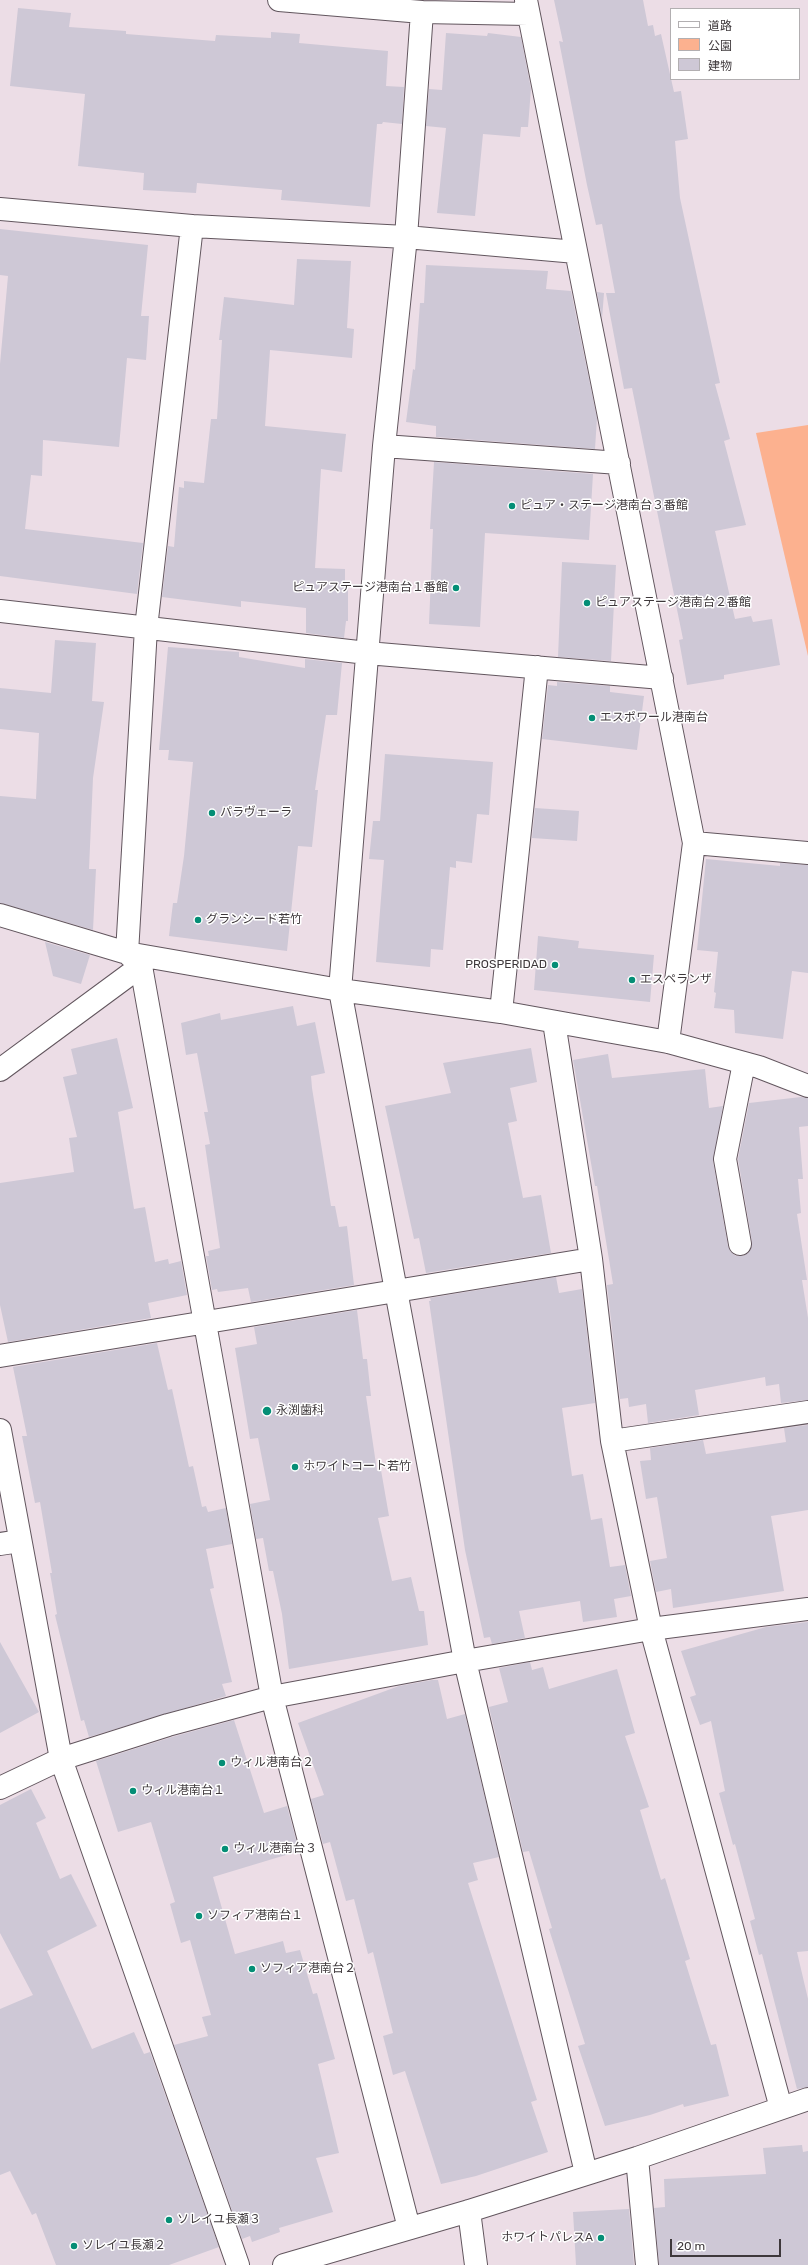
<!DOCTYPE html>
<html>
<head>
<meta charset="utf-8">
<style>
  body { margin:0 }
  #map { position:relative; width:808px; height:2265px; overflow:hidden; background:#ecdde6; font-family:Rubik,"Noto Sans JP",sans-serif }
  canvas { display:block }
  .legend { position:absolute; left:670px; top:8px; width:130px; height:72px; box-sizing:border-box; background:#fff; border:1px solid #b2afb1; margin:0; padding:5px 7px; list-style:none; font-size:12px; color:#3e383b }
  .legend li { display:flex; align-items:center; gap:8px; height:20px }
  .legend b { width:20px; border:1px solid #b2afb1 }
  .scale { position:absolute; left:670px; top:2239px; width:111px; height:18px; box-sizing:border-box; border:2px solid #3e383b; border-top:0; padding-left:5px; font-size:12px; line-height:14px; white-space:nowrap; color:#3e383b; -webkit-text-stroke:3px #fff; paint-order:stroke }
</style>
</head>
<body>
<div id="map">
<canvas width="808" height="2265"></canvas>
<ul class="legend">
<li><b style="height:5px;background:#fff"></b>道路</li>
<li><b style="height:11px;background:#fcb18f"></b>公園</li>
<li><b style="height:11px;background:#cec8d6"></b>建物</li>
</ul>
<div class="scale">20 m</div>
</div>
<script>
const c = document.querySelector('canvas').getContext('2d');
c.lineJoin = 'round';
function fillPath(path, color) { c.fillStyle = color; c.fill(path, 'evenodd'); }
function strokePath(path, color, width, dash) { c.strokeStyle = color; c.lineWidth = width; c.lineCap = dash ? 'butt' : 'round'; c.setLineDash(dash || []); c.stroke(path); }
function write(font, color, halo, rows, align = 'center') {
  c.font = font + ' Rubik,"Noto Sans JP",sans-serif'; c.lineWidth = 3; c.setLineDash([]); c.textBaseline = 'middle'; c.strokeStyle = halo; c.fillStyle = color; for (const [text, x, y, turn = 0] of rows) {
    c.save(); c.translate(x, y); c.rotate((+turn || 0) * Math.PI / 180); c.textAlign = isNaN(turn) ? turn : align; if (halo) c.strokeText(text, 0, 0); c.fillText(text, 0, 0); c.restore();
  }
}
fillPath(new Path2D(`
  M808,425V656L756,433Z`), '#fcb18f');
fillPath(new Path2D(`
  M554,0H643L648,26L653,25L655,36L661,34L674,92L681,91L688,139L675,141L680,198L720,383L715,384L730,439L724,441L746,525L715,531L735,619L751,616L753,622L772,619L780,665L724,675V679L687,685L679,640L683,639L632,388L624,389L606,293H615L602,224L596,225L587,185L559,41L563,42Z
  M18,8L71,13L69,27L126,31V34L215,41L216,35L271,38V32L300,34L299,43L388,51L386,86L404,87L402,124L383,122L382,124H377L370,207L281,200L282,190L197,183L196,193L143,190L144,173L78,166L85,94L10,86Z
  M446,33L487,36L488,33L521,37L531,89L528,127H521L520,137L483,134L475,216L437,213L446,128L426,126L429,89L442,90Z
  M0,229L148,245L141,316H149L146,360L127,358L119,447L43,440L42,476L31,475L25,529L143,543L137,594L0,576V364L8,276L0,275Z
  M297,259L351,261L347,328L354,329L352,358L270,350L265,426L346,434L342,472L321,469L315,568L345,569V584H348V621H346L344,638L306,633V608L241,601V607L162,597L168,546L174,547L179,487L184,488V481L204,483L211,419H217L222,340H219L224,297L294,305Z
  M426,265L548,271L546,289L571,291L597,418L595,449L436,437V426L406,422L413,369L415,370L420,303H424Z
  M597,292L604,293L602,319Z
  M434,462L593,474L589,540L485,533L480,627L429,624L433,529H430Z
  M562,562L616,565L611,661L558,657Z
  M55,640L96,643L92,701L104,702L93,778L89,869H96L93,930L0,903V796L36,799L39,733L0,729V688L51,693Z
  M168,647L239,652V657L305,668V659L342,663L337,715H326L315,790H318L312,847L298,846L287,951L169,936L173,903H177L184,856L193,762L168,760L169,750H159Z
  M557,682L610,686V692L644,696L637,750L542,739L548,685L557,686Z
  M385,754L493,762L489,815L477,814L472,863L456,861V868L450,867L443,950L431,949L430,967L376,962L384,860L369,859L373,821H380Z
  M535,808L579,811L577,841L532,838Z
  M706,859L780,866V863L808,865V973L792,971L783,1039L735,1033L734,1010L714,1008L716,993L714,992L718,952L697,950Z
  M538,936L579,941L578,948L654,955L650,1002L534,990Z
  M45,942L90,955L81,984L53,976Z
  M293,1006L297,1026L315,1022L325,1073L311,1076L312,1088L331,1206H335L339,1227L347,1226L354,1285L251,1302L248,1288L218,1292L217,1289L212,1290L206,1256H209L208,1251L220,1248L205,1145L210,1144L204,1112H208L197,1053L186,1055L181,1023L220,1013L221,1020Z
  M117,1038L133,1108L118,1112L134,1209L145,1207L155,1262L168,1259L169,1264L181,1261L187,1295L148,1303L151,1318L8,1342L0,1305V1183L74,1172L69,1138L77,1137L63,1077L77,1074L71,1049Z
  M531,1048L537,1082L510,1088L517,1121L508,1123L523,1198L541,1195L551,1253L426,1273L419,1238L414,1239L385,1106L451,1093L443,1063Z
  M608,1054L612,1078L705,1069L709,1108L723,1106L713,1161L728,1246L731,1252L736,1256H743L748,1253L752,1242L738,1159L749,1103L801,1097L808,1098V1126L799,1127L803,1179H798L801,1213L797,1214L807,1280H802L808,1318V1400L781,1403L779,1384L766,1386L765,1377L695,1390L699,1415L648,1423L646,1404L629,1407L628,1398L620,1399L607,1285L613,1284L597,1186H595L573,1060Z
  M556,1277L559,1293L582,1289L595,1403L562,1408L572,1476L583,1474L591,1520L602,1518L610,1567L625,1565L631,1596L614,1599L617,1617L583,1622L580,1601L519,1611L525,1638L492,1644L490,1637L484,1638L465,1550L429,1301H431L430,1298Z
  M357,1310L363,1359H367L371,1396H366L377,1471L381,1470L389,1516L378,1518L392,1581L411,1577L419,1611H424L428,1645L289,1669L282,1614L273,1571H269L263,1538L256,1539L250,1504L270,1500L258,1438L250,1439L235,1348L257,1344L254,1327Z
  M157,1343L168,1390L172,1389L189,1467L193,1466L202,1507L206,1506L208,1512L226,1508L232,1544L206,1549L214,1588L210,1589L232,1682L222,1684L226,1696L89,1737L84,1720L81,1721L55,1615L57,1614L50,1573H52L40,1502L35,1503L22,1436H27L13,1367Z
  M808,1425V1510L771,1516L784,1591L673,1608L671,1589L656,1592L650,1561L667,1558L657,1497L646,1499L640,1461L651,1460L650,1448L703,1440L706,1454L786,1442L784,1428Z
  M808,1622V1951L797,1952L808,1999V2087L797,2089L762,1954L759,1955L750,1921L755,1919L735,1844L733,1845L719,1793L725,1791L711,1721L700,1725L690,1697L696,1695L681,1651L766,1627Z
  M0,1642L39,1712L0,1733Z
  M530,1662L532,1670L543,1667L549,1689L617,1669L635,1733L625,1736L649,1807L640,1810L661,1880L665,1878L690,1959L685,1961L711,2045L716,2044L729,2096L684,2107L683,2104L650,2115L605,2126L578,2046L585,2044L549,1929L552,1928L529,1851L523,1852L489,1707L508,1702L499,1668Z
  M432,1680H438L447,1719L465,1714L499,1857L473,1863L478,1880L468,1883L537,2100L531,2102L548,2152L476,2176L441,2184L405,2071L393,2075L383,2036L393,2033L373,1952L368,1954L354,1899L346,1901L330,1842L323,1844L311,1799L324,1795L298,1723L399,1686Z
  M234,1720L264,1813L287,1806L299,1851L213,1877L235,1954L283,1941L286,1953L300,1950L313,1994L317,1993L335,2059L318,2064L339,2153L316,2158L333,2212L279,2228L280,2232L252,2242L250,2236L242,2239L174,2045L208,2036L202,2017L211,2015L190,1940L181,1943L170,1904L175,1902L151,1822L118,1832L96,1761L172,1737Z
  M31,1789L46,1818L36,1823L60,1879L71,1874L97,1926L47,1951L92,2049L134,2032L144,2054L150,2052L219,2247L169,2265H56L36,2213L32,2215L10,2171L0,2175V2009L33,1995L0,1933V1805Z
  M802,2145L803,2152L808,2151V2265H659L654,2208L665,2207L664,2179L766,2174L763,2148Z
  M629,2209L634,2265H576L573,2212Z`), '#cec8d6');
const minor = new Path2D(`
  M279,0L422,12L406,237L384,446L340,990L465,1661L586,2173
  M526,0L694,843L668,1042
  M422,12L528,14
  M0,209L192,226L406,237L576,252
  M192,226L146,628L127,953L141,966L272,1697L409,2228
  M384,446L619,463
  M0,611L367,653L662,678
  M694,843L808,853
  M0,915L127,953L340,990L501,1012L668,1042L759,1067L808,1086
  M501,1012L537,667
  M554,1022L591,1259L612,1441L651,1629L781,2108
  M0,1070L141,966
  M740,1244L725,1159L744,1063
  M0,1356L591,1259
  M0,1430L61,1759L238,2265
  M612,1441L808,1412
  M0,1544L20,1541
  M0,1788L61,1759L168,1725L272,1697L465,1661L651,1629L808,1609
  M637,2158L647,2265
  M469,2211L476,2265
  M284,2265L469,2211L637,2158L808,2099`);
strokePath(minor, '#62565e', 24);
strokePath(minor, '#fff', 22);
for (const [x, y, r, color] of [
  [512,506,4,"#048e76"],
  [456,588,4,"#048e76"],
  [587,603,4,"#048e76"],
  [592,718,4,"#048e76"],
  [212,813,4,"#048e76"],
  [198,920,4,"#048e76"],
  [555,965,4,"#048e76"],
  [632,980,4,"#048e76"],
  [267,1411,5,"#048e76"],
  [295,1467,4,"#048e76"],
  [222,1763,4,"#048e76"],
  [133,1791,4,"#048e76"],
  [225,1849,4,"#048e76"],
  [199,1916,4,"#048e76"],
  [252,1969,4,"#048e76"],
  [169,2220,4,"#048e76"],
  [601,2238,4,"#048e76"],
  [74,2246,4,"#048e76"]
]) { const dot = new Path2D(); dot.arc(x, y, r, 0, 2 * Math.PI); c.fillStyle = color; c.fill(dot); strokePath(dot, '#fff', 1.5); }
write('12px', '#3e383b', '#fff', [
  ["ピュア・ステージ港南台３番館",520,506],
  ["ピュアステージ港南台１番館",448,588,"right"],
  ["ピュアステージ港南台２番館",595,603],
  ["エスポワール港南台",600,718],
  ["パラヴェーラ",220,813],
  ["グランシード若竹",206,920],
  ["PROSPERIDAD",547,965,"right"],
  ["エスペランザ",640,980],
  ["永渕歯科",276,1411],
  ["ホワイトコート若竹",303,1467],
  ["ウィル港南台２",230,1763],
  ["ウィル港南台１",141,1791],
  ["ウィル港南台３",233,1849],
  ["ソフィア港南台１",207,1916],
  ["ソフィア港南台２",260,1969],
  ["ソレイユ長瀬３",177,2220],
  ["ホワイトパレスA",593,2238,"right"],
  ["ソレイユ長瀬２",82,2246]
], 'left');
</script>
</body>
</html>
